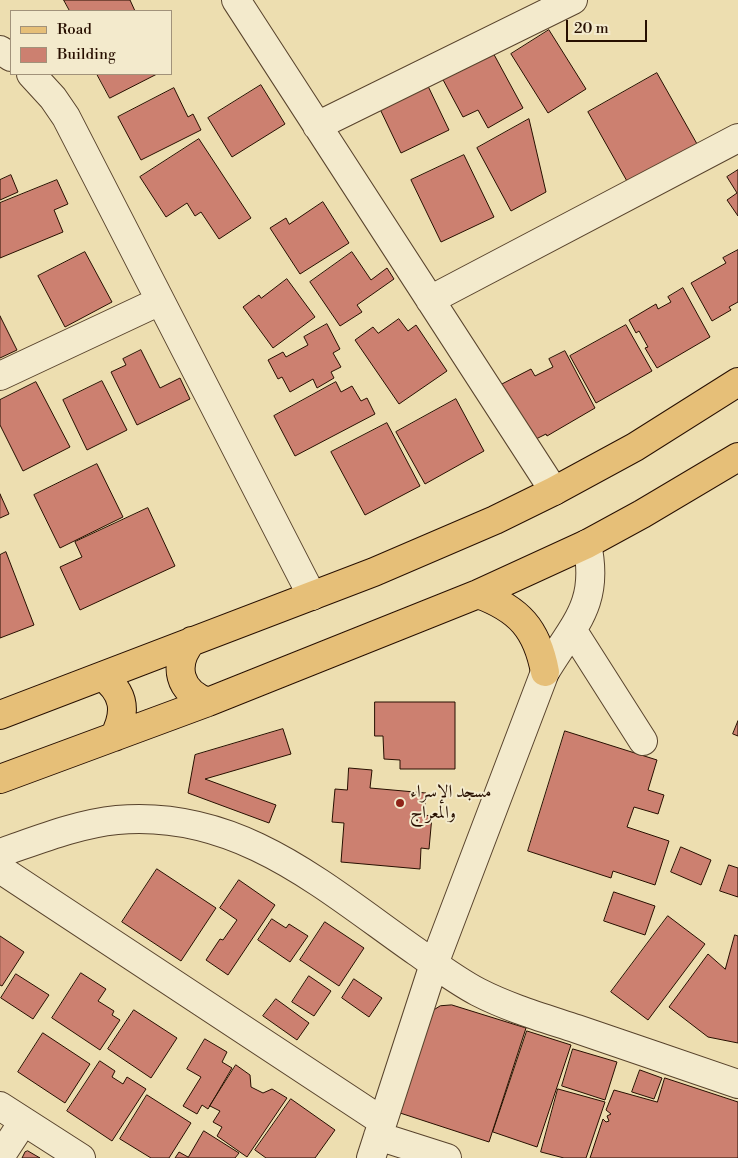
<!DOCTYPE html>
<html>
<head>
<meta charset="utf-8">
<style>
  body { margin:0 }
  #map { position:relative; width:738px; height:1158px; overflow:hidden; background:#eddeb0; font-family:"Libre Bodoni",serif }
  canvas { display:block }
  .legend { position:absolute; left:10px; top:10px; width:162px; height:65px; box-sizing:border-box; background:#f3eacc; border:1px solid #a1927a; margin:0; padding:6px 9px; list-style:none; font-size:15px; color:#270f00 }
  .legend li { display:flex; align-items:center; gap:10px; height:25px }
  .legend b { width:25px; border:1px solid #a1927a }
  .scale { position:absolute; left:566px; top:20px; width:81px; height:22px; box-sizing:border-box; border:2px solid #270f00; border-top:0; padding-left:6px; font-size:15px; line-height:18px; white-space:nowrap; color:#270f00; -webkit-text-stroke:4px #f3eacc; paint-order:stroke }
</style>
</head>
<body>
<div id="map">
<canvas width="738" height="1158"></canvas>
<ul class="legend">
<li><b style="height:6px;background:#e6bf78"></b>Road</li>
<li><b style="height:14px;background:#cc8070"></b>Building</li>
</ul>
<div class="scale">20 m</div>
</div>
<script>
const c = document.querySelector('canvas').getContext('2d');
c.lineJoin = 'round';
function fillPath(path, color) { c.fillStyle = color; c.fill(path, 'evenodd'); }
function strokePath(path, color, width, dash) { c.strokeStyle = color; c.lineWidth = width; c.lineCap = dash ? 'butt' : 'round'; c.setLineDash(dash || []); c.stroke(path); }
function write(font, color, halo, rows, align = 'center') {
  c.font = font + ' "Libre Bodoni",Amiri,serif'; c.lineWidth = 4; c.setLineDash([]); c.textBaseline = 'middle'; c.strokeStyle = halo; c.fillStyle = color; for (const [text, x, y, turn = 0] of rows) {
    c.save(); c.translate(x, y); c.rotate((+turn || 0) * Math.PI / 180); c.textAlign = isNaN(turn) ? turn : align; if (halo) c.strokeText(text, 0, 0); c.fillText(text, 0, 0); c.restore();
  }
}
const building = new Path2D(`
  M64,0H130L135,11H70Z
  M549,30L586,89L548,113L511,54Z
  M491,49L523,108L488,128L478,110L463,117L441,76Z
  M657,73L701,151L632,190L588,112Z
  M97,74H157L110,98Z
  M427,84L449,130L401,153L379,107Z
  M261,85L285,124L232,157L208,118Z
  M174,88L188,117L193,114L201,130L141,160L118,117Z
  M529,119L546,192L511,211L477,148Z
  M199,139L251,218L219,239L201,212L195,216L187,203L166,217L140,177Z
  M464,155L494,217L441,242L411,180Z
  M738,170V216L727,200L737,193L727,177Z
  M11,175L18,192L0,200V180Z
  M57,180L68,204L54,210L63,232L0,258V203Z
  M323,202L349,243L300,274L270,228L286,218L289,224Z
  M738,250V302L729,307L731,310L712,321L691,283L726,263L723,258Z
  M85,252L112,302L65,327L38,276Z
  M352,252L371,280L387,268L394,279L357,305L362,312L340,326L310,282Z
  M287,279L315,317L273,348L243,307L259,295L261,298Z
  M683,288L710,337L657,368L645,348L648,347L639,331L636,333L629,320L656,304L658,309L671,302L668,297Z
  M0,316L17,350L0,358Z
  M399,319L408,331L416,325L447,371L399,404L355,340L373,327L378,333Z
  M327,324L340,349L333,353L341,367L331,372L334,378L317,388L313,379L290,392L282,377L278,379L268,360L283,352L286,357L308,345L304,337Z
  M626,325L652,371L596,403L570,356Z
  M141,350L160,388L180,378L190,399L137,425L111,372L126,365L123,359Z
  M565,351L595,408L547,436L546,434L528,443L498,386L531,369L535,376L553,367L549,359Z
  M102,381L127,430L87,450L63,400Z
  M36,382L70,447L23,471L0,425V400Z
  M336,382L341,392L352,386L361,401L367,398L375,414L295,456L274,416Z
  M456,399L484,451L425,484L396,432Z
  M387,423L420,486L365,515L331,452Z
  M97,464L123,517L60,548L34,495Z
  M0,494L9,514L0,518Z
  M148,508L175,566L80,610L60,567L82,557L75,542Z
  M6,552L34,625L0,638V555Z
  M375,702H455V769H400V760L384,759L383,736H375Z
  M738,721V736L733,734Z
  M283,729L291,754L205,779L276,805L269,823L188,793L195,755Z
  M565,731L657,760L648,790L664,795L658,814L634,807L627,827L669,841L655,885L613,871L611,878L528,851Z
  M349,768L372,770L370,788L426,793L424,815L432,816L429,849L421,848L420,869L341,862L344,823L332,822L335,789L347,790Z
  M681,847L711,860L701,885L671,872Z
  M729,865L738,868V897L720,891Z
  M157,869L216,908L181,961L122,922Z
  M239,880L275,905L228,975L206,960L220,939L223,940L237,920L220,908Z
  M614,892L655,906L645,935L604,921Z
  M668,916L705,944L648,1020L611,992Z
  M272,919L286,928L289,924L308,936L290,962L258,940Z
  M325,922L364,948L339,986L300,960Z
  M735,935L738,936V1043L708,1037L669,1007L708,954L725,969Z
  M0,936L24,952L2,986L0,985Z
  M81,973L106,989L98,1001L114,1011L112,1015L120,1020L100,1050L52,1018Z
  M16,974L49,995L33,1019L1,998Z
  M309,976L331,991L314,1016L292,1002Z
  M354,979L382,998L369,1017L342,998Z
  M276,999L309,1023L297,1040L263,1016Z
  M452,1005L526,1028L489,1142L397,1112L427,1014L440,1006Z
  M134,1010L177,1038L151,1078L108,1049Z
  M527,1031L571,1045L537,1147L493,1132Z
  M43,1033L90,1064L65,1103L18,1072Z
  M205,1039L227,1052L222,1062L232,1068L208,1109L202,1105L197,1114L183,1106L201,1077L187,1069Z
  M573,1049L617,1062L605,1100L562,1086Z
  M100,1061L115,1071L112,1077L123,1084L127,1077L146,1089L112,1141L67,1111Z
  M236,1065L250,1075L251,1087L263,1093L272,1089L287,1098L247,1157L217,1136L222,1127L213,1122L220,1111L210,1106Z
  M640,1070L662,1078L654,1099L632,1092Z
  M665,1078L738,1102V1158H590L603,1119L606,1122L609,1121L607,1116L611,1114L606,1110L614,1090L657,1102Z
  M558,1089L605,1102L586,1158H564L541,1152Z
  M147,1095L191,1123L169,1158H151L120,1139Z
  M291,1099L335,1130L315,1158H266L255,1150Z
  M204,1131L239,1153L235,1158H175L179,1152L188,1157Z
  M28,1151L40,1158H22L25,1152Z`);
fillPath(building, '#cc8070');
strokePath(building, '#270f00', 1);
const minor = new Path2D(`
  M236,0L554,491
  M0,50L11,57
  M31,74L53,98L66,117L312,596
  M317,126L573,0
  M430,300L738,138
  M0,376L160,301
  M573,631L643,741
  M0,853C38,840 77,824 117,820C239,809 324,887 417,952C437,966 457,981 478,992C509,1008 544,1018 577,1029C631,1047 684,1066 738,1084
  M0,869L382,1121
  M0,1106L81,1158
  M378,1136L447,1158
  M0,1157L23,1122
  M371,1158L434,964L545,672C574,624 600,604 587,544`);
const major = new Path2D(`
  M478,594C519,609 537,629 545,672
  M192,641C172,665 179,692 208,702
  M102,676C125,693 127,712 114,737
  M0,715L374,572L495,520L554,491L635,447L738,382
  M0,779L208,702L478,594L587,544L642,514L738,457`);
strokePath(minor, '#58432c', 30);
strokePath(major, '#270f00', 30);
strokePath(minor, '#f3eacc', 28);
strokePath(major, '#e6bf78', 28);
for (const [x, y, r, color] of [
  [400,803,5,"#8f2418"]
]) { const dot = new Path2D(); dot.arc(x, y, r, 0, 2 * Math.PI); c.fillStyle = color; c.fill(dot); strokePath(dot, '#f3eacc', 2); }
write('18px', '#270f00', '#f3eacc', [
  ["مسجد الإسراء",410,793],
  ["والمعراج",410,814]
], 'left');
</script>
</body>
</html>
